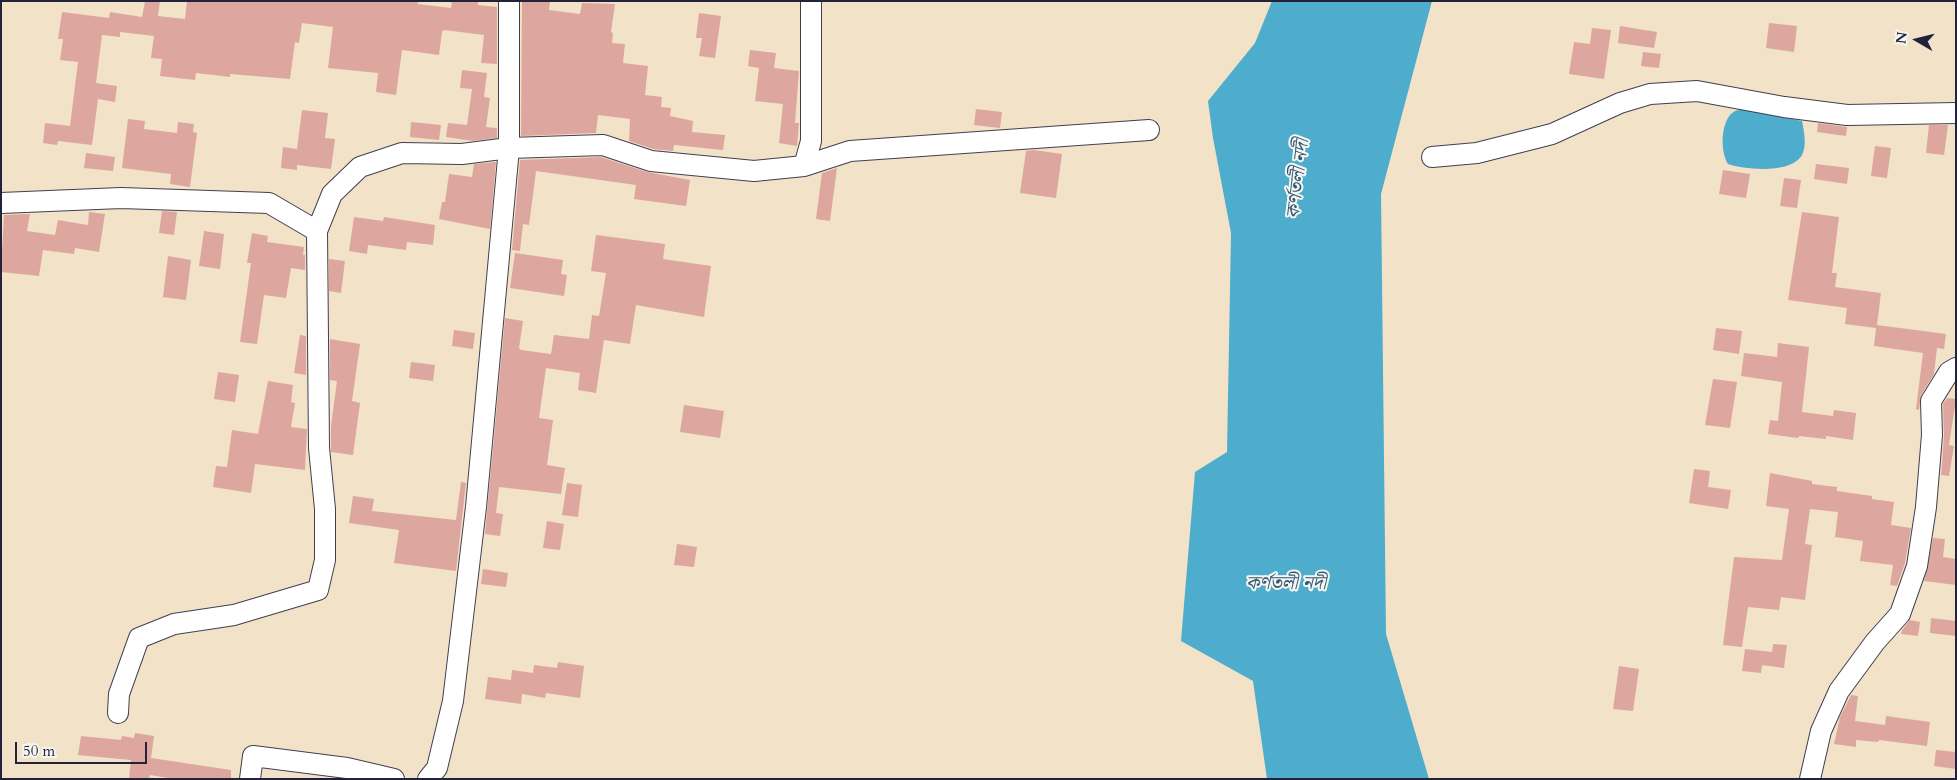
<!DOCTYPE html>
<html>
<head>
<meta charset="utf-8">
<style>
  body { margin:0 }
  #map { position:relative; width:1957px; height:780px; overflow:hidden; background:#f2e2c8; font-family:Cardo,serif }
  canvas { display:block }
  .frame { position:absolute; inset:0; border:2px solid #22223b; pointer-events:none }
  .north { position:absolute; left:1892px; top:15px; width:50px; height:50px; -webkit-text-stroke:4px #f6f6f2; paint-order:stroke; rotate:278deg; font-size:14px; font-weight:700; line-height:20px; text-align:center; color:#22223b }
  .north::after { content:''; display:block; margin:auto; width:18px; height:22px; background:#22223b; clip-path:polygon(50% 0,100% 100%,50% 72%,0 100%) }
  .scale { position:absolute; left:15px; top:742px; width:132px; height:22px; box-sizing:border-box; border:2px solid #22223b; border-top:0; padding-left:6px; font-size:15px; line-height:18px; white-space:nowrap; color:#22223b; -webkit-text-stroke:4px #f6f6f2; paint-order:stroke }
</style>
</head>
<body>
<div id="map">
<canvas width="1957" height="780"></canvas>
<div class="frame"></div>
<div class="north">N</div>
<div class="scale">50 m</div>
</div>
<script>
const c = document.querySelector('canvas').getContext('2d');
c.lineJoin = 'round';
function fillPath(path, color) { c.fillStyle = color; c.fill(path, 'evenodd'); }
function strokePath(path, color, width, dash) { c.strokeStyle = color; c.lineWidth = width; c.lineCap = dash ? 'butt' : 'round'; c.setLineDash(dash || []); c.stroke(path); }
function write(font, color, halo, rows, align = 'center') {
  c.font = font + ' Cardo,"Noto Serif Bengali",serif'; c.lineWidth = 4; c.setLineDash([]); c.textBaseline = 'middle'; c.strokeStyle = halo; c.fillStyle = color; for (const [text, x, y, turn = 0] of rows) {
    c.save(); c.translate(x, y); c.rotate((+turn || 0) * Math.PI / 180); c.textAlign = isNaN(turn) ? turn : align; if (halo) c.strokeText(text, 0, 0); c.fillText(text, 0, 0); c.restore();
  }
}
fillPath(new Path2D(`
  M1272,1H1432L1381,194L1386,634L1429,779H1267L1253,681L1181,641L1195,472L1227,452L1231,233L1213,138L1208,101L1255,43Z
  M1747,109L1802,121C1804,131 1807,146 1802,155C1791,174 1746,170 1728,164C1720,152 1720,119 1735,111C1738,110 1743,109 1747,109Z`), '#4eaccc');
fillPath(new Path2D(`
  M145,1H160L158,16L185,19L187,1H418V4L451,8L452,1H478V5L497,7V64L481,63L484,35L444,30L442,32L439,55L402,50L396,95L376,92L378,73L328,68L333,27L302,23L299,43L295,42L290,79L230,74V77L196,73L195,80L160,76L162,59L151,58L154,36L120,32V37L102,35L96,83L117,86L115,102L98,99L92,145L58,141L57,145L43,143L45,123L70,126L78,62L60,60L63,39H58L62,12L109,18L110,12L142,17Z
  M522,1H550L549,10L580,14L582,3L615,4L611,32L613,33L612,43L625,44L623,63L648,66L645,95L662,97L661,107L671,108L670,116L693,121L692,132L725,135L723,150L674,145L673,151L653,149L629,141L630,119L598,115L596,133L521,136Z
  M699,13L721,16L715,58L699,56L702,38H696Z
  M1769,23L1797,26L1794,52L1766,48Z
  M1620,26L1657,32L1654,48L1618,43Z
  M1592,28L1611,30L1604,79L1569,74L1574,42L1590,44Z
  M750,50L776,53L774,68L799,71L795,123H799L797,146L779,143L783,104L755,101L759,68L748,66Z
  M1643,52L1661,54L1659,68L1641,66Z
  M462,70L487,73L484,97L490,98L486,127L497,128V138L473,141L446,137L448,123L467,125L472,89L460,88Z
  M976,109L1002,112L1000,128L974,125Z
  M302,110L328,113L325,138L335,139L331,169L297,165V170L281,168L283,147L297,149Z
  M128,119L145,121L144,129L177,133L178,122L194,124L193,132L197,133L190,187L170,184L171,174L122,168Z
  M411,122L441,125L439,140L410,137Z
  M1818,123L1847,127L1846,136L1817,132Z
  M1929,125H1948L1944,155L1926,153Z
  M1875,146L1891,148L1887,178L1871,176Z
  M1034,150L1062,154L1056,198L1020,193L1026,151Z
  M86,153L115,157L113,171L84,168Z
  M601,157L647,172L690,180L686,206L634,199L636,185L536,171L529,225L523,224L520,251L512,250L520,160Z
  M496,162L490,229L439,219L442,202H445L449,174L472,177L474,164Z
  M1816,164L1849,168L1847,184L1814,179Z
  M837,168L830,221L816,219L822,173Z
  M1723,170L1750,174L1746,198L1719,194Z
  M1784,178L1801,180L1797,208L1780,206Z
  M162,211L177,212L174,235L159,233Z
  M89,212L105,214L99,252L75,248L74,254L43,250L39,276L1,272L4,215L30,214L27,231L55,235L58,220L88,225Z
  M1802,212L1839,217L1832,273H1837L1835,287L1881,293L1877,325L1946,334L1944,349L1937,348L1934,374L1921,395L1919,410L1916,409L1923,353L1874,346L1876,328L1845,324L1847,308L1788,300Z
  M354,217L383,221L384,217L435,225L433,245L407,242L406,250L368,245L367,254L349,251Z
  M204,231L224,234L220,269L199,266Z
  M252,233L268,236L267,242L304,247L303,255H305V270L291,268L286,298L264,295L257,344L240,342L251,263H247Z
  M596,235L665,244L663,259L711,266L704,317L636,305L630,344L604,340L596,393L578,390L580,373L546,368L539,418L553,420L547,465L565,468L561,494L499,487L496,513L503,514L500,536L485,534L505,318L523,321L519,348L521,350L551,354L554,335L589,339L592,315L599,316L606,273L591,271Z
  M515,253L563,260L561,274L567,275L564,296L510,288Z
  M168,256L191,260L186,300L163,297Z
  M329,259L345,261L341,293L329,291Z
  M1716,328L1742,331L1739,354L1713,350Z
  M454,330L475,333L473,349L452,346Z
  M300,335L306,336V375L294,373Z
  M330,339L360,344L352,401L360,403L353,455L331,452V426L337,381L330,380Z
  M1778,343L1809,347L1802,412L1833,416L1834,410L1856,413L1853,440L1826,436V439L1799,436L1798,438L1768,434L1770,420L1778,421L1782,382L1741,376L1744,353L1777,357Z
  M411,362L435,365L433,381L409,378Z
  M218,372L239,375L235,402L214,399Z
  M1713,379L1737,382L1730,428L1705,425Z
  M268,381L293,385L291,402L295,403L291,427L307,429L305,470L255,464L251,493L213,487L216,466L227,467L232,430L258,434Z
  M1947,398L1956,399L1949,445L1954,446L1949,476L1941,475L1944,436L1943,404Z
  M684,405L724,411L720,438L680,432Z
  M1694,469L1710,471L1708,487L1731,490L1728,509L1689,503Z
  M1770,473L1812,481V484L1837,487V491L1872,496V499L1894,502L1891,525L1911,528L1905,563L1897,586L1890,585L1893,565L1860,561L1863,541L1835,537L1838,512L1810,509L1805,544L1812,545L1805,600L1781,597L1779,610L1748,607L1742,647L1723,645L1734,557L1782,560L1789,509L1766,506Z
  M461,482L466,483L456,571L394,563L399,530L349,523L353,496L374,499L372,511L456,520Z
  M567,483L582,485L578,517L562,515Z
  M547,521L564,524L560,550L543,548Z
  M1933,538L1945,539L1943,557L1956,559V585L1924,581Z
  M677,544L697,547L694,567L674,565Z
  M483,569L508,573L506,587L481,584Z
  M1931,618L1956,621V636L1930,633Z
  M1910,620L1920,622L1918,636L1901,634L1902,630Z
  M1773,644L1787,645L1784,668L1762,665L1761,673L1742,671L1745,649L1772,652Z
  M558,662L584,666L580,698L546,693L545,698L522,694L521,704L485,699L488,677L511,680L512,670L533,673L534,665L557,668Z
  M1619,666L1639,669L1633,711L1613,709Z
  M1851,695L1858,696L1855,721L1885,725L1886,716L1930,722L1927,746L1879,740L1878,742L1856,740V747L1834,744L1840,717Z
  M135,733L154,736L151,758L231,770V779H174L150,775L149,779H129L131,760L78,755L81,736L121,740L122,736L134,738Z
  M1936,750L1956,752V769L1934,766Z`), '#dda79f');
const street = new Path2D(`
  M1432,157L1477,153L1552,134L1620,103L1650,94L1697,91L1784,107L1847,115L1956,113
  M804,166L811,141V1
  M1,203L121,198L269,203L317,231
  M118,713L119,694L139,638L174,624L234,615L318,590L325,560V509L319,448L317,231L332,194L360,167L402,153L462,154L509,148L603,145L651,161L754,171L804,166L850,151L1149,130
  M250,779L253,756L347,768L394,779
  M428,779L437,768L453,701L476,507L509,148V1
  M1810,779L1821,731L1839,691L1875,642L1900,614L1917,566L1926,507L1932,435L1931,401L1949,372L1956,368`);
strokePath(street, '#413f50', 22);
strokePath(street, '#fff', 20);
write('italic 19px', '#345975', '#f6f6f2', [
  ["কর্ণতলী নদী",1299,179,-83],
  ["কর্ণতলী নদী",1286,585]
]);
</script>
</body>
</html>
